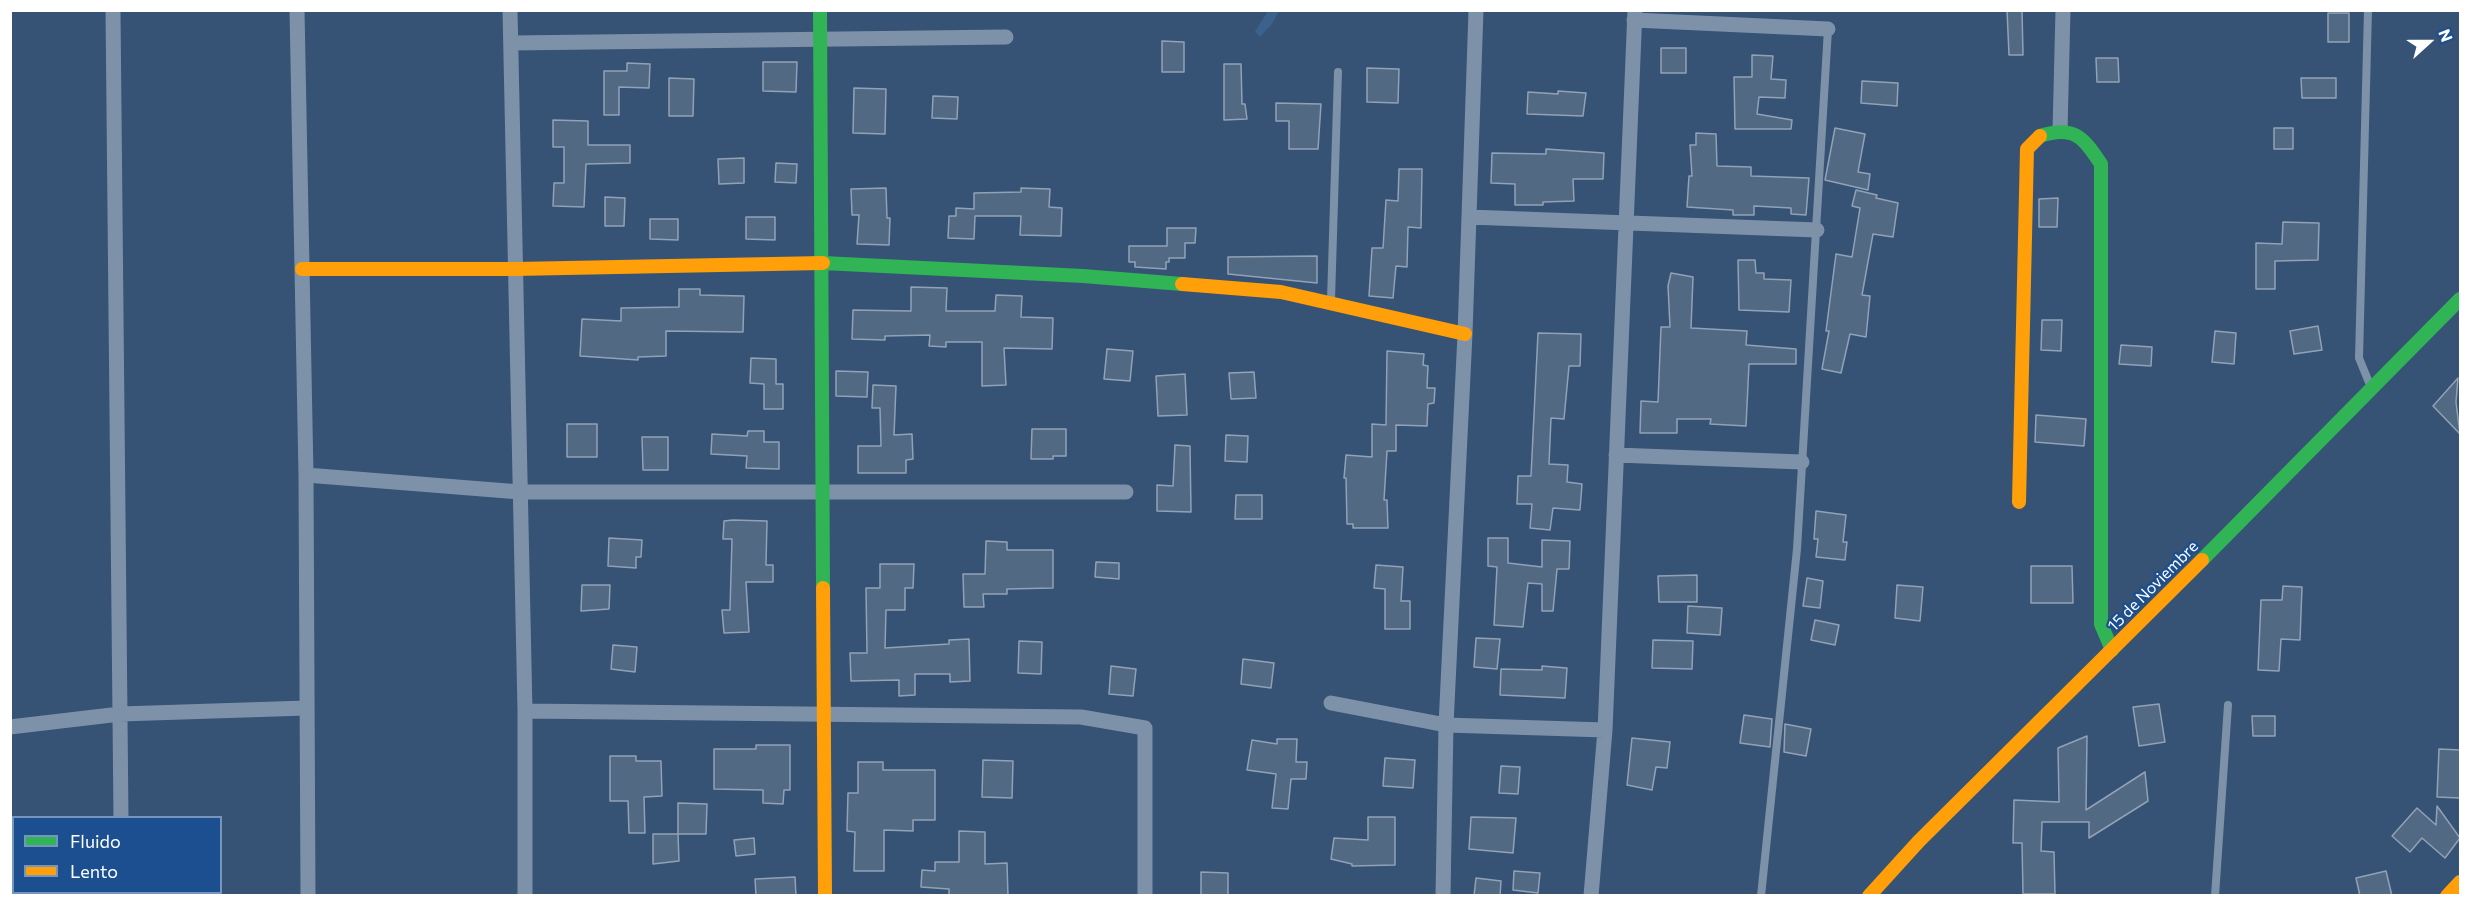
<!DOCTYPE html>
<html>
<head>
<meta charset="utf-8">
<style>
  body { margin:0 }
  #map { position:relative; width:2471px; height:906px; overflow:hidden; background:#365274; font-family:Commissioner,sans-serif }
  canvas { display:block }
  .frame { position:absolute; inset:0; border:12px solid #fff; pointer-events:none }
  .legend { position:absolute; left:12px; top:816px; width:210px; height:78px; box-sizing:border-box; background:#1b4f8f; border:2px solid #7695bc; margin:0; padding:8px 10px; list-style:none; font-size:18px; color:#fff }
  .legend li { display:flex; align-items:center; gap:12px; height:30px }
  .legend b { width:30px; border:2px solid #7695bc }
  .north { position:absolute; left:2399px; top:12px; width:60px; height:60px; -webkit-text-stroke:4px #1b4f8f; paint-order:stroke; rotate:69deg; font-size:16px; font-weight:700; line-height:24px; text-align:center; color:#fff }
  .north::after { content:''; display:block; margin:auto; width:21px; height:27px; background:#fff; clip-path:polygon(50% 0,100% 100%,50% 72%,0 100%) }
</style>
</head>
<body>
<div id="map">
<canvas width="2471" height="906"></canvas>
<div class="frame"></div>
<ul class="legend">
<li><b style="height:8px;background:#30b455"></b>Fluido</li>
<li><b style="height:8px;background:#ff9f0a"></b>Lento</li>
</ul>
<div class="north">N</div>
</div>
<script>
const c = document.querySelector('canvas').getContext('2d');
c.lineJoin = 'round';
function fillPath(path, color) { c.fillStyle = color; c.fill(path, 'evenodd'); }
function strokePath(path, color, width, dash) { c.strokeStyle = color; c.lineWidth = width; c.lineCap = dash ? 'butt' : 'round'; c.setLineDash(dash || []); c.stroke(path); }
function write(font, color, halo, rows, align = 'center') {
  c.font = font + ' Commissioner,sans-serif'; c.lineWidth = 4.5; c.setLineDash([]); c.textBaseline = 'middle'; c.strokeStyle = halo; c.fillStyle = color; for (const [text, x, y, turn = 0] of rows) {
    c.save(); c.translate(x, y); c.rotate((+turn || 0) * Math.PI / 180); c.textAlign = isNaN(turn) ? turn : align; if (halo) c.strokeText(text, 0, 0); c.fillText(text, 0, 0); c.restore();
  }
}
fillPath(new Path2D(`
  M1268,11H1279L1272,24L1260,37L1255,31Z`), '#3b618d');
const building = new Path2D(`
  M2007,10H2022L2023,55H2009Z
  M2328,13H2349V42H2328Z
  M1162,41L1184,42V72H1162Z
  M1661,48H1686V73H1661Z
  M1752,55L1773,56L1771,79L1786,80L1785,98L1759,97L1757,114L1792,120L1791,129H1735L1734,77H1752Z
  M2096,58H2118L2119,82H2097Z
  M763,62H797L796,92L763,91Z
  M627,63L650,64L649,88L619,87V115H604V71H627Z
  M1224,64H1241L1242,104H1245L1247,119L1224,120Z
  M1367,68L1399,69L1398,103L1367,102Z
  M669,78L694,79L693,116H669Z
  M2301,78H2336V98H2302Z
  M1862,81L1898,83L1897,106L1861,103Z
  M854,88L886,89L885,134L853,133Z
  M1558,91L1586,93L1583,116L1527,114L1528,92L1558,94Z
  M933,96L958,97L957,119L932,118Z
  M1276,103L1321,104L1318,149H1289V121H1276Z
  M553,120L588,121V145H630V163L586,164L584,207L553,206L554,183H564V147H553Z
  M1835,128L1865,134L1858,172L1870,174L1868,190L1825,180Z
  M2274,128H2293V149H2274Z
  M1696,133L1716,134L1717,166L1751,167V176L1809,178L1806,215L1791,214V208L1754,206V215H1733V210L1687,207L1689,176H1692L1690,145H1696Z
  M1546,149L1604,153L1603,179H1573L1574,201L1543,202V205H1515V184L1491,183L1492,153L1546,154Z
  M744,158V183L719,184L718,159Z
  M776,163L797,164L796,183L775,182Z
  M1399,169H1422L1421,228L1408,227L1407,267L1396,266L1393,298L1369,296L1372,248H1383L1386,200L1398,201Z
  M886,188L887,218H890L889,245L857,244L859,215H852L851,189Z
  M1021,188L1050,189L1049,207L1062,208L1061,236L1020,235L1021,216H975L974,239L948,238L949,216H956V208L974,209V193L1021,192Z
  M1856,190L1877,195L1876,198L1898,203L1893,237L1873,234L1862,295L1870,296L1866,337L1850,334L1841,373L1822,369L1829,331H1826L1836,254L1852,257L1860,208L1852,206Z
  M605,197L625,198L624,226H605Z
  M2058,198L2057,227H2039V199Z
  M746,217H775V240L746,239Z
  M650,219H678V240L650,239Z
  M2283,222L2319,223L2318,260L2275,261V289H2256V243L2282,244Z
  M1167,228H1196L1195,243H1185V258H1169V262H1166V269L1135,267V262H1129V246H1167Z
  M1317,256V283L1228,274V257Z
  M1738,260H1755L1756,273H1764V279L1791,280L1789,312L1739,310Z
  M1671,273L1693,277L1691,328L1747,331L1746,345L1796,349V364H1749L1746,426L1710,424L1711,419H1677V433H1640L1641,401L1658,402L1661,327H1670L1668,286Z
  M911,287L947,288L946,311H995L996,295L1022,296L1021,317L1053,318L1052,349L1004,348L1006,385L982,386V342H946V347L929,346L930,335L885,336V340L852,339L853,310L911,311Z
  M679,289H700V295L744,296L743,332L666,331V356L638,357V360L580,356L582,319L621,321V308L679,307Z
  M2042,320H2062L2061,351L2041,350Z
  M2318,326L2322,350L2294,354L2290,331Z
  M2215,331L2236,333L2234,364L2212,362Z
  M1538,333L1581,334L1580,366H1569L1564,419L1551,418L1549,464L1568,465L1567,482L1582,484L1580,510L1553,508L1550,530L1530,528L1532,504H1517L1518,476H1531Z
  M2121,345L2152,347L2151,366L2119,364Z
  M1107,349L1133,351L1130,381L1104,379Z
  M1387,351L1424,354L1423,365L1428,366L1427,388H1435L1434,403L1428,404L1427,426L1396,425V451H1387L1384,500H1387L1388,528H1353V524H1347L1346,478H1344L1346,455L1372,457V424L1386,425Z
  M751,358L776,359V384H783V409H764V384L750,383Z
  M836,371L868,372L867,397L836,396Z
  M1254,372L1256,398L1231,399L1229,373Z
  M1185,374L1187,415L1158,416L1156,376Z
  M2458,378L2456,402L2460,434L2433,406Z
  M873,385L896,386L894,435L912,434L913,459L906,460V473H858V446H881L880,408H872Z
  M2036,415L2086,419L2084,446L2035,442Z
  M567,424H597V457H567Z
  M1032,429H1066V456H1053V459H1031Z
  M748,431H764V442H779V469L746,468L747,456L711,454L712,434L747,436Z
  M1226,435L1248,436L1247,462L1225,461Z
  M642,437H668V470H643Z
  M1175,445L1190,446L1191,512L1157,511V485L1173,486Z
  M1236,495H1262V519H1235Z
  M1816,511L1846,515L1843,542H1847L1845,560L1816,557L1818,539H1814Z
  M733,520L767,521L766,565H773V582H746L749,632L724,633L722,610H730L732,539H723L724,521Z
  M609,538L642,540L641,557H636V568L608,566Z
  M1488,538H1508V563L1542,567V540L1570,541L1569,569H1557L1553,611H1542V584L1528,583L1523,627L1494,625L1497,567L1488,566Z
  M986,541L1007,542V550H1053V588L1007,589V594H983L984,607H964L963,574H985Z
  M1096,562L1119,563V579L1095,577Z
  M880,564H914L913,588H905V610H886L885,648L949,644V640L969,639L970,681L950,682V674H915V695L899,696V680L851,681L850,653H867L866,588H880Z
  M1376,565L1403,567L1401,601H1410V629H1385V589L1374,588Z
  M2031,566H2072L2073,603H2031Z
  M1697,575V602H1659L1658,576Z
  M1807,578L1823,581L1820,608L1803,606Z
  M582,585H610L609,609L581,611Z
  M1897,585L1923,587L1920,621L1895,618Z
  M2283,586L2302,587L2300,640L2281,639L2279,671L2258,670L2261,600H2282Z
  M1688,606L1722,608L1720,635L1687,633Z
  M1815,620L1839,625L1835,645L1811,640Z
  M1476,638L1500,639L1497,669L1474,667Z
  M1653,640L1693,641L1692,669L1652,668Z
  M1019,641L1042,642L1041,674L1018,673Z
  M613,645L637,647L635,672L611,669Z
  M1243,659L1274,663L1271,688L1241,684Z
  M1111,666L1136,669L1133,696L1109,694Z
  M1542,666L1567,668L1565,698L1500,695L1501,669L1542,670Z
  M2159,704L2165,742L2139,746L2133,707Z
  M1744,715L1772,719L1770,747L1740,743Z
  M2252,716H2275V736H2253Z
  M1785,724L1811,729L1806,756L1784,752Z
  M2087,736L2086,810L2145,772L2148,801L2089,838V822H2042L2041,851L2054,852L2055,894H2023L2022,843H2013L2014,800L2059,802L2058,748Z
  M1632,738L1670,742L1667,768L1656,767L1652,790L1627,785Z
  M1277,739H1297L1296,762H1307L1306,779H1291L1288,809L1272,808L1276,774L1247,770L1252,740L1277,744Z
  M756,745H790V790H784L783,804L763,803V790L714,789V749H756Z
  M2439,749L2460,750V798L2437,797Z
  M610,756H636V761H661L662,796L644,797L645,833H629L628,801H610Z
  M1385,758L1415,760L1413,788L1383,786Z
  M983,760L1013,761L1012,798L982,797Z
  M858,762H883V770H935V820H913V831L884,830V871H854L855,832L847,831L848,793H858Z
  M1501,766L1520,767L1518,794L1499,793Z
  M678,803L707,804L706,834H678Z
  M2437,806L2460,838L2445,858L2422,838L2410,852L2392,836L2417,808L2436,825Z
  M1368,817H1395V865L1352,866V864L1331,859L1334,838L1368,840Z
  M1471,817L1516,818L1513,853L1469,849Z
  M959,831L985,832V864L1007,863L1008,896H949V889L921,887L922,870L935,871V862H959Z
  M653,834H678L679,861L653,864Z
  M754,838L755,854L736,856L734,840Z
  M1514,871L1540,873L1538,893L1513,890Z
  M2386,871L2392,896H2360L2356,878Z
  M1201,872L1228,873V896H1201Z
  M795,877L796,896H756L755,879Z
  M1476,878L1501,881L1500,896H1474Z`);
fillPath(building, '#526984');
strokePath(building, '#92a2b6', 1.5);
strokePath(new Path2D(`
  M2368,10L2359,358L2370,385
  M1331,300L1338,72
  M1761,896L1797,549L1828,29
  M2215,896L2228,705`), '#7d92a8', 8);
strokePath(new Path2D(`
  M113,10L121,818
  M297,10L306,475L308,896
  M510,10L525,711V896
  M1634,20L1828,29
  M511,43L1006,37
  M2060,131L2063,10
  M1469,217L1817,230
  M1616,455L1802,462
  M306,475L520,492H1126
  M1331,703L1446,725L1605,730
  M525,711L1081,717L1145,728V896
  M10,727L120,714L307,708
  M122,892V896
  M1443,896L1446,725L1465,334L1476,10
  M1591,896L1605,730L1635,10`), '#7d92a8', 15);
strokePath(new Path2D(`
  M820,10L823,588
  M2040,136C2074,125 2083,137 2101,164V624L2112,650
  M823,263L1083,276L1182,284
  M2202,560L2460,299`), '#30b455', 14);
strokePath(new Path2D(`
  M302,269H515L823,263
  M1182,284L1281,292L1465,334
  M2019,502L2027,149L2040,136
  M823,588L825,896
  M1869,896L1919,841L2202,560
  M2447,896L2460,882`), '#ff9f0a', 14);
write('16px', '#fff', '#1b4f8f', [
  ["15 de Noviembre",2153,586,-45]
]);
</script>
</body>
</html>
